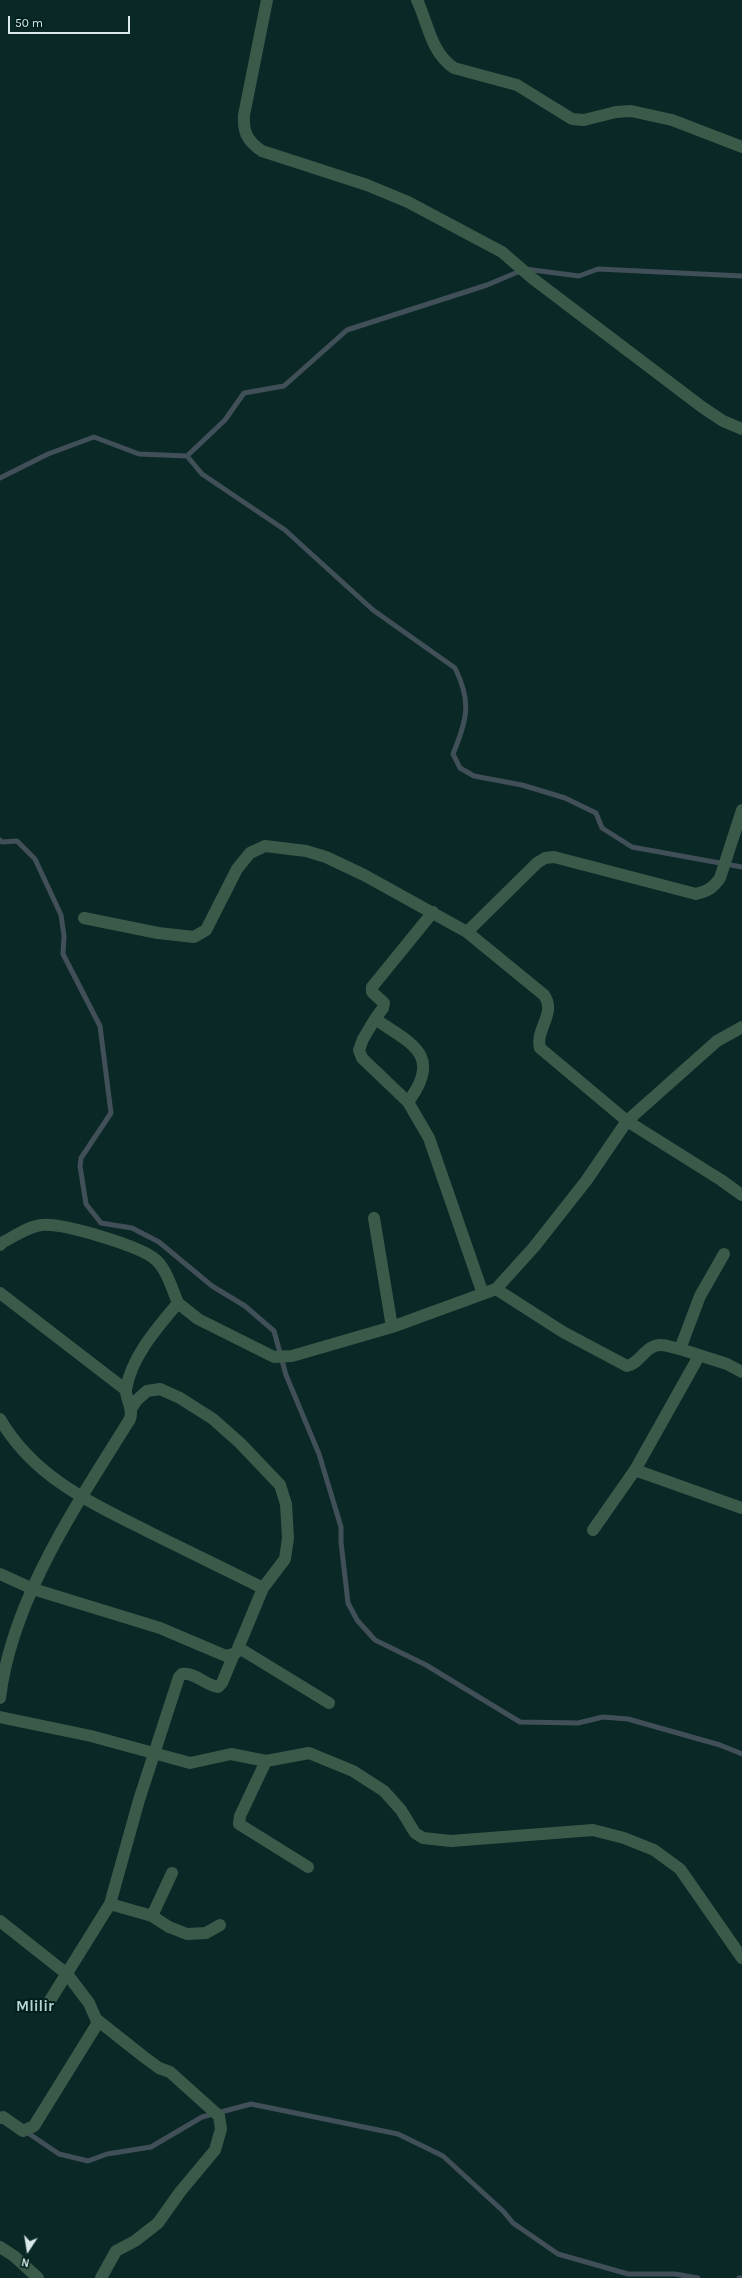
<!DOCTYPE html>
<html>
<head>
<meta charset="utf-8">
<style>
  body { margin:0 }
  #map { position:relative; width:742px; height:2278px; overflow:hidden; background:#0a2826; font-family:Karla,sans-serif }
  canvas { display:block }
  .north { position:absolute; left:8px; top:2230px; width:40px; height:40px; -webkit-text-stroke:3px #011f1c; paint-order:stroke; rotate:192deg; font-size:11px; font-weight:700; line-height:16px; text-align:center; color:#d9eae8 }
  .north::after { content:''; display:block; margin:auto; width:14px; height:18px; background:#d9eae8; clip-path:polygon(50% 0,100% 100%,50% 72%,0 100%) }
  .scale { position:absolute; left:8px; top:16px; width:122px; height:18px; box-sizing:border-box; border:2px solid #d9eae8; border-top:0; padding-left:5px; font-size:12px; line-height:14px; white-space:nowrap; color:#d9eae8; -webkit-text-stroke:3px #011f1c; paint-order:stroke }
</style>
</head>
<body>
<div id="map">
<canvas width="742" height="2278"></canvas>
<div class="north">N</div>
<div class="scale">50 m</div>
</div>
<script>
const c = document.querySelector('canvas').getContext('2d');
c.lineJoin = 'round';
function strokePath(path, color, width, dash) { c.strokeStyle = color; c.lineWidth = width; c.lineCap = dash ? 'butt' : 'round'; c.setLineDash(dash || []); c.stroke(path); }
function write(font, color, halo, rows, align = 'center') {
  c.font = font + ' Karla,sans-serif'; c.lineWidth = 4; c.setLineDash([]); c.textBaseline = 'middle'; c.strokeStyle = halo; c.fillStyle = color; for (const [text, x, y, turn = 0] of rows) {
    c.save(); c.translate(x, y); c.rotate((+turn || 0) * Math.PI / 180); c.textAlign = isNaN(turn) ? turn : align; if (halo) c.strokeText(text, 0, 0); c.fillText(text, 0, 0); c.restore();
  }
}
strokePath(new Path2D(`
  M187,456L202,474L285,530L373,610L455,668C472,702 467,720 453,754L460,768L474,776L522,785L565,798L596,813L602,828L632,847L742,867
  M0,478L48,454L94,437L139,454L187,456L225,420L244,393L284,386L347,330L487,285L525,269L579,276L598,269L742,276
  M0,840L2,842L17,841L35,859L61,915L64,936L63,954L100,1026L111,1113L81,1158L80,1166L86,1204L101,1223L132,1228L159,1242L212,1286L245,1306L274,1331L286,1375L319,1454L341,1527V1542L348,1603L357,1620L375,1640L426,1665L520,1722L578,1723L603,1717L628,1719L720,1745L742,1754
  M25,2131L59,2154L88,2161L107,2154L151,2147L202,2117L251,2104L398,2134L443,2156L503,2211L513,2223L558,2254L628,2274H675L698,2278
  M739,2278H742`), '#414f58', 5);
strokePath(new Path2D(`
  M267,0L244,115C243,132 247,141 262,151L367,185L408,202L502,252L532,278L702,407L723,421L742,429
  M417,0C428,23 431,53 454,68L517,85L572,119L584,120L616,112L631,111L672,120L742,147
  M433,912L372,987V992L384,1003L383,1008L375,1019C412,1044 443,1055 408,1102L429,1138L483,1294
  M84,918L158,933L194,937L206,930L237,869L250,853L265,846L306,851L326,857L364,875L467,932L544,995C557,1013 535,1029 540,1048L627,1121L721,1180L742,1195
  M467,932L537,863L545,858L554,857L696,894C708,891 713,888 720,878L742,810
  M375,1019L363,1039L359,1050L362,1058L408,1102
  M374,1218L392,1327
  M0,1245L3,1242C15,1236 29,1226 42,1225C63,1223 141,1246 156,1260C167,1270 172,1289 178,1303
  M496,1289L563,1332L627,1366C641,1363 645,1345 661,1345C667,1345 674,1348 680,1349L700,1296L724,1254
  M0,1293L126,1390
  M680,1349L727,1364L742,1372
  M0,1419C35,1479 94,1504 153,1534C190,1552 226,1570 263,1588
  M635,1470L742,1508
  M593,1530L635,1470L699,1356
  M0,1574L33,1589L160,1628L226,1656L236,1653L263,1588L285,1559L288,1538L286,1504L280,1485L240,1443L213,1419L180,1398L160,1389L147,1391L137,1400L131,1409
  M239,1648L329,1703
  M0,1698C12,1598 78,1503 130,1419C134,1408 125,1399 126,1389C132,1356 157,1328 178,1303L198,1319L274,1357L292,1356L392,1327L496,1289L534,1247L586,1181L627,1121L717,1041L742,1027
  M0,1717L91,1736L190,1763L231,1754L266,1761L309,1753L353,1771L384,1791L401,1810L415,1833L423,1838L451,1841L593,1830L624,1838L654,1850L680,1869L742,1958
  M266,1761L240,1816L239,1824L308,1867
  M110,1904L152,1916L169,1927L187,1934L206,1933L220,1925
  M152,1916L172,1873
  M0,1921L67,1974L89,2003L96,2019L144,2057L159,2068L170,2072L219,2116L221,2129L215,2150L180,2192L158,2223L135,2241L116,2251L101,2278
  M49,2002L110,1904L139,1800L179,1677L182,1674C195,1672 205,1685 218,1687L222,1683L234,1654
  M0,2118L3,2117L23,2131L34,2126L99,2021
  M0,2247L14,2256L38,2278`), '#3c5a4a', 12);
write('bold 15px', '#b4d5d1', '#011f1c', [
  ["Mlilir",35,2007]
]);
</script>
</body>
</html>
